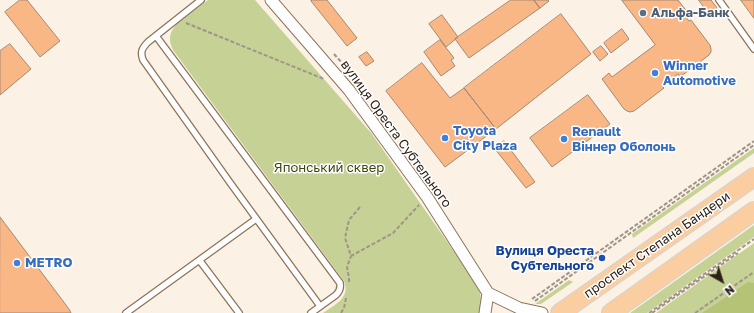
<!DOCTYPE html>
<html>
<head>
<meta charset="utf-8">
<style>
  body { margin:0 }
  #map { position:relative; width:754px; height:313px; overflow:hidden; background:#fcf1e5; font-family:"Golos Text",sans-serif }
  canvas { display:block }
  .north { position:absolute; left:702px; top:261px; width:40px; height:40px; -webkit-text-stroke:3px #fff; paint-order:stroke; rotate:141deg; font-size:11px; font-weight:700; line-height:16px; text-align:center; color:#2d2218 }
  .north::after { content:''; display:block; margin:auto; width:14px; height:18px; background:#2d2218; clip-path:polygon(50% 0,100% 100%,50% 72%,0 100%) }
</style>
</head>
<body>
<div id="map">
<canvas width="754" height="313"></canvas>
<div class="north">N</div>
</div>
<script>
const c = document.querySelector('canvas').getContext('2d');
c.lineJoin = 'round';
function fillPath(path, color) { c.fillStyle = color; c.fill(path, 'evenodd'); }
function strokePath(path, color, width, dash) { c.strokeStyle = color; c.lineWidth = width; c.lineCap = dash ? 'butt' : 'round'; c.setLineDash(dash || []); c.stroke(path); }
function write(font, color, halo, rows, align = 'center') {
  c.font = font + ' "Golos Text",sans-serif'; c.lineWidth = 3; c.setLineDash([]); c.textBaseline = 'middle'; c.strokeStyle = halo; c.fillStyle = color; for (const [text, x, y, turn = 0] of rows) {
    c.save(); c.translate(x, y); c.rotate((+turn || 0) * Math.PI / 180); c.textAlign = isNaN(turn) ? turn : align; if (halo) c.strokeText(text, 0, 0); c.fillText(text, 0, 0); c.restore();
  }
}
fillPath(new Path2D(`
  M208,0H255L372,134L478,286C481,295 482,303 480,313H323C334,305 351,298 344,281L173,50C168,40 169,32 177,24Z
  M754,148V153L633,238L632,234Z
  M754,225V237L647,313H630Z
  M754,243V313H656Z
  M569,280L573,282L544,302L541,304H535Z`), '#c6d295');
fillPath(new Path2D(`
  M748,282L754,283V313H702Z`), '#b5c377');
const building = new Path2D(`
  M20,0H27L60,41L40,57L5,12Z
  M313,0H327L357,38L347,46L311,1Z
  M511,0H534L540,8L469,58L455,39Z
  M534,0H548L549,1L540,8Z
  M622,0H678L688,13L685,16L689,21L691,20L710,45L711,49V52L709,55L680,77L678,74L662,86L664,88L634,111L630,112L627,111L624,109L602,79L609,73L612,77L655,45Z
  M699,0H711L717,8L709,14Z
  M741,0H754V18Z
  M561,14L591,54L496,129L464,88Z
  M442,15L458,37L446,47L429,24Z
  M622,29L629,39L611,53L604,43Z
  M440,40L454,58L451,60L455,66L441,76L424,52Z
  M10,44L31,69L0,95V51Z
  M601,46L608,54L600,61L593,52Z
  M367,52L374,61L366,66L359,57Z
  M422,63L450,98L464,88L496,129L445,167L386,91Z
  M588,95L610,124L552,167L530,138Z
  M504,141L535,182L526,188L495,149Z
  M0,217L69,309L71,313H0Z`);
fillPath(building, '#f9b786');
strokePath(building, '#a68872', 1);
const service = new Path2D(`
  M201,0L148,42C142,48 140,52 143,60L231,184L320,306
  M719,0L754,49
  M156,36L340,283C341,288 340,291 336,295L311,313
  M200,261L239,313
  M126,313L256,219`);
const minor = new Path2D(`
  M271,0L349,90L427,197L488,293
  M485,313L488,293L519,308L542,313`);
const primary = new Path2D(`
  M560,313L754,177
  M611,313L754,211`);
strokePath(service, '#8d735a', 8);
strokePath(minor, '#8d735a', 13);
strokePath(primary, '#d5d3d1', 20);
strokePath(new Path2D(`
  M186,23L324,79
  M334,54L343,64
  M360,207L349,220L345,238L351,256L393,233L419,205
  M349,282V278L347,267L351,256
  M532,299L754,141
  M535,301L754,145
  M341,313L344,308L346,298
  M649,313L754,239
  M652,313L738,253
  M695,313L754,272`), '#9f9488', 2, [4, 2]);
strokePath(service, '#fff', 5.5);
strokePath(minor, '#fff', 11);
strokePath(primary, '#facea1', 18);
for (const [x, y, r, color] of [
  [643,13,4,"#5c6f8a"],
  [655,73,4,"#3f7fe0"],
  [445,138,4,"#3f7fe0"],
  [564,139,4,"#3f7fe0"],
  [602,258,4,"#1a4fb4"],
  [17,263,4,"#3f7fe0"]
]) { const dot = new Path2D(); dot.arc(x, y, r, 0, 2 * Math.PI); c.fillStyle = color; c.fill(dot); strokePath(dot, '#fff', 1.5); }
write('bold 13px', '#4e5e75', '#fff', [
  ["Альфа-Банк",651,13]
], 'left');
write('bold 13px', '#366cbe', '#fff', [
  ["Winner",663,66],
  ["Automotive",663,81],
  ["Toyota",453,131],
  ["City Plaza",453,146],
  ["Renault",572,132],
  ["Віннер Оболонь",572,147],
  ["METRO",25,263]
], 'left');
write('13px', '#2d2218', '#fff', [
  ["вулиця Ореста Субтельного",396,134,54],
  ["проспект Степана Бандери",657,245,-35]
]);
write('13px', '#3e460d', '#fff', [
  ["Японський сквер",329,168]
]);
write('bold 13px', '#164399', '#fff', [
  ["Вулиця Ореста",594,251],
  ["Субтельного",594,266]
], 'right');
</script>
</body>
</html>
